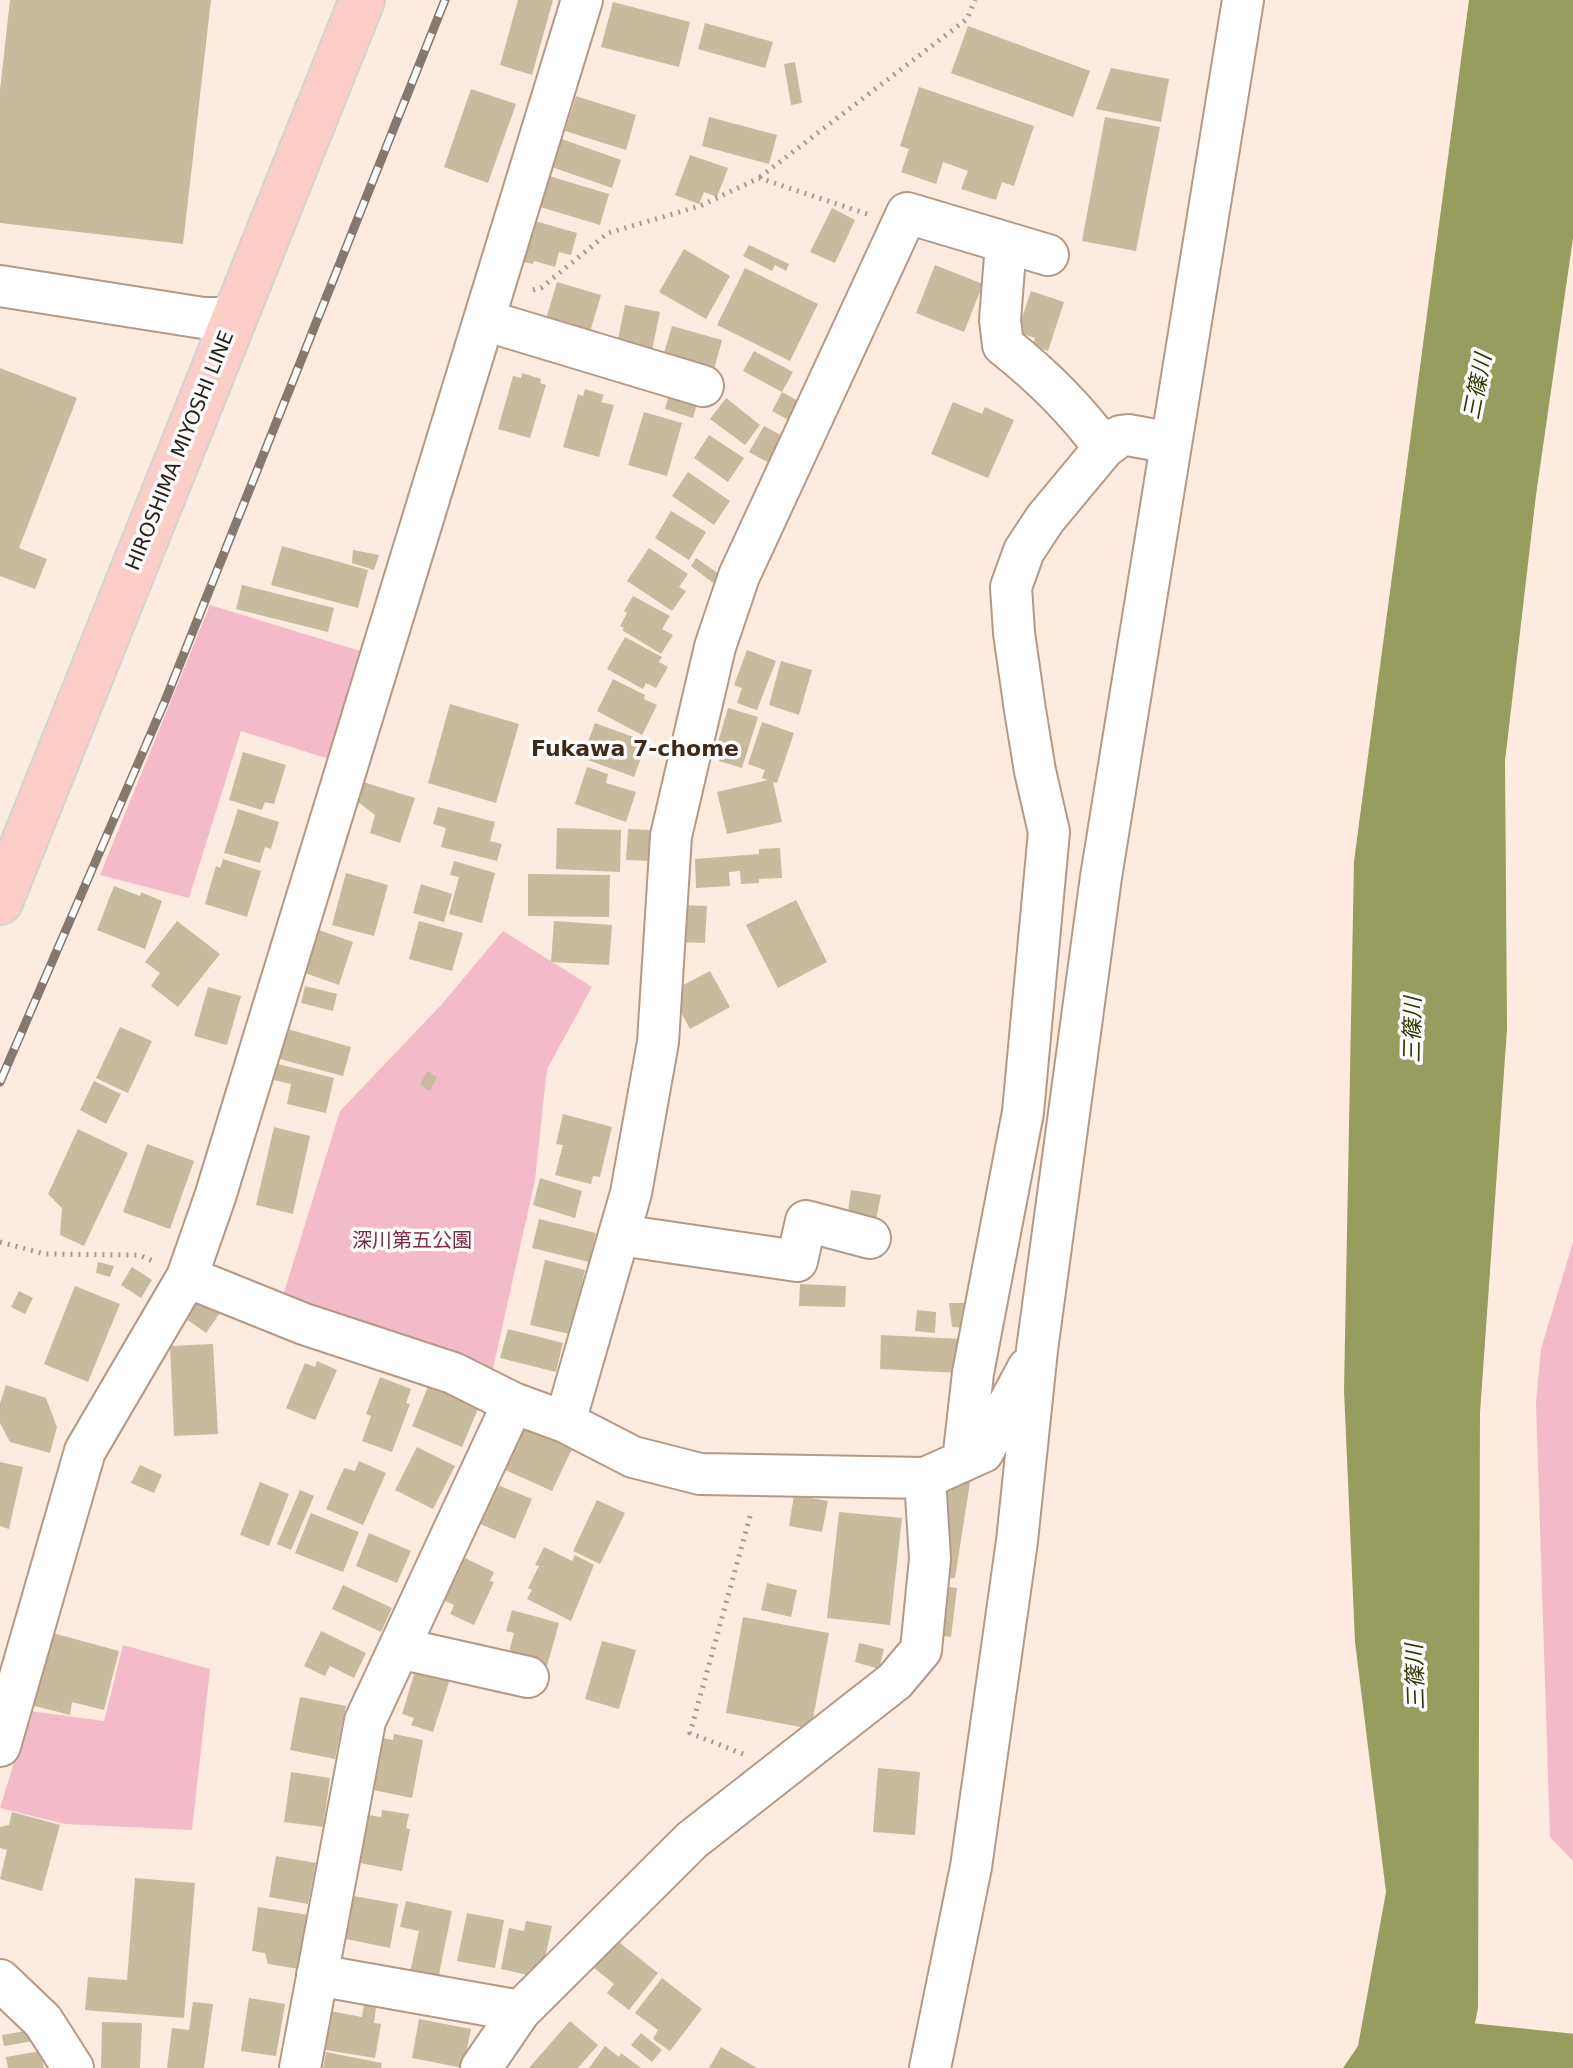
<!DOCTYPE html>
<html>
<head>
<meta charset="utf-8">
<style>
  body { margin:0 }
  canvas { display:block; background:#fcebde }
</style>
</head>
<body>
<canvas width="1573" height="2068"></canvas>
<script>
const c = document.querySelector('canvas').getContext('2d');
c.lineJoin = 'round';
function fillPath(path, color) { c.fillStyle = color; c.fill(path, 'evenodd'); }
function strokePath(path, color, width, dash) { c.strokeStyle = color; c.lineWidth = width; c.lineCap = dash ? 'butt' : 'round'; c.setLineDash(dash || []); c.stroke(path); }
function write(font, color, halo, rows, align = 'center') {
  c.font = font + ' "DejaVu Sans","Noto Sans JP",sans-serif'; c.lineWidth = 7; c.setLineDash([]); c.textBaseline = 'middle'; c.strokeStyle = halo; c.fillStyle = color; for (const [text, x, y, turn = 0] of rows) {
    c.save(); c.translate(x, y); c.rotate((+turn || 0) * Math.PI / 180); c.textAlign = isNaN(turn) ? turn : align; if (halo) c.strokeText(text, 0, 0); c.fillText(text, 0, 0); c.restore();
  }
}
fillPath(new Path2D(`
  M210,605L360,651L329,759L241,731L189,898L100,875Z
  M503,931L592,987L547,1069L535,1180L488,1391L278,1312L340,1111L442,1004Z
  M1573,1242V1861L1550,1837L1536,1403L1541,1349Z
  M123,1645L210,1669L192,1830L65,1824L0,1808L30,1711L104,1721Z`), '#f3bbca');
fillPath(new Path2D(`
  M1469,0H1573V238L1536,495L1505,761L1507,1029L1480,1413L1478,2008L1466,2068H1343L1358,2046L1386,1892L1355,1642L1344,1390L1354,861Z`), '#979d5e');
strokePath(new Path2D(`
  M1403,2048L1573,2066`), '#979d5e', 64);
fillPath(new Path2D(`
  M10,0H211L183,244L0,223V90Z
  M518,0H553L532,75L500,65Z
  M613,2L690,22L679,67L601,47Z
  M705,23L773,42L765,68L698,49Z
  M968,26L1090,71L1073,117L951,73Z
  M795,62L802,103L791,105L784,64Z
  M1111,68L1169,79L1161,122L1096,109Z
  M919,87L1034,126L1014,186L1002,182L996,200L961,189L968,171L943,162L936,184L901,172L909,149L900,146Z
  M471,89L516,104L488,183L444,167Z
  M576,96L636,115L626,150L565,131Z
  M709,117L777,135L769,164L702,146Z
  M1105,117L1160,127L1136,251L1082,241Z
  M556,137L621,160L612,188L546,165Z
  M690,155L728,168L717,197L704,192L699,204L675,195Z
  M546,175L609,194L600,225L537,206Z
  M832,208L855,220L835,263L810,252Z
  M535,221L577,233L571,255L559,252L555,267L534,261L533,264L524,262Z
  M749,245L789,264L786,271L775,265L772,271L743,256Z
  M684,249L730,276L706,319L659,292Z
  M935,265L983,284L964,332L916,313Z
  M745,268L818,304L790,361L717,325Z
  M557,282L601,295L587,342L543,329Z
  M1031,291L1064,302L1048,351L1033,346L1035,338L1017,332Z
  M625,305L660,312L650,360L615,353Z
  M672,326L722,340L711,381L660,366Z
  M754,351L793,372L782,392L743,371Z
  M0,368L77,398L19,548L47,559L35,589L0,576Z
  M522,373L541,379L540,383L546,385L530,438L498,429L513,376L521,378Z
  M672,382L701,390L693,418L665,409Z
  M585,389L604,395L601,402L614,405L599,457L563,447L578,394L583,396Z
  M782,392L802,403L792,422L772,411Z
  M726,398L760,425L745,445L710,419Z
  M953,402L982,414L985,407L1014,420L988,478L931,454Z
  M644,412L682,423L667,476L628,465Z
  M764,426L784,437L769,463L749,452Z
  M709,435L744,458L728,482L694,458Z
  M688,472L730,501L714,525L672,496Z
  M671,511L706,532L689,560L655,538Z
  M282,546L368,570L358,608L271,585Z
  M649,548L688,574L679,587L686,591L672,611L627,581Z
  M353,550L379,555L374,570L352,563Z
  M696,558L719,574L713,583L691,566Z
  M242,585L334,608L328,632L236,609Z
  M633,596L670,616L662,629L673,635L661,654L622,630L624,628L620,626L627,613L624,611Z
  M625,637L662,657L659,662L668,667L656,688L646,683L643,689L607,669Z
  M747,650L776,661L757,710L737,703L742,688L734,685Z
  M781,661L812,670L799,715L769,705Z
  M613,679L645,695L644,699L657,705L642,735L597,711Z
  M450,704L519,724L496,803L428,783Z
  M728,708L758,717L742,768L719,761L725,744L718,742Z
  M762,722L794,733L777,783L773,782L782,822L727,834L717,792L768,780L762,778L765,770L748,764Z
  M595,723L647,742L634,777L588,760L589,757L583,755Z
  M243,752L286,765L274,804L265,802L262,810L229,800Z
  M587,767L608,774L606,783L636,792L626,822L575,804Z
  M363,782L415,798L400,843L370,833L375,815L358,802Z
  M438,807L495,822L490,841L502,844L497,861L441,847L446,828L433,824Z
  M238,809L279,822L271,849L265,847L260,863L224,853Z
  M557,828L621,830L620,872L556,869Z
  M628,829L653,830L651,861L626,860Z
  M780,848L782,878L759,879V883L741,884L740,871L729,872L730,886L696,888L695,859L759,854V849Z
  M223,859L261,871L247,917L205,904L216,866L220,868Z
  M454,861L495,873L482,923L449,914L459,877L450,875Z
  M346,873L388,885L374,936L332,925Z
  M528,874L610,875L609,917L528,916Z
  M421,884L452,894L444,922L413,913Z
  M114,886L140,896L141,892L162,901L145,949L97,930Z
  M796,900L827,962L778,988L746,925Z
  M680,905L707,906L705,943L678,942Z
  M177,921L220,954L178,1007L151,986L160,973L145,962Z
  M419,921L463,933L452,971L409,959Z
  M554,921L612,925L609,965L551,962Z
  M319,930L353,942L339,985L305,973Z
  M710,971L730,1007L690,1029L670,992Z
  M305,986L337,994L333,1011L301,1003Z
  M208,987L241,996L227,1045L194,1036Z
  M120,1027L152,1041L128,1093L96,1078Z
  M284,1028L351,1047L343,1076L276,1058Z
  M278,1064L334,1078L326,1113L287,1104L291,1084L274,1080Z
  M427,1071L437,1077L430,1091L420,1085Z
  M94,1081L121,1094L106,1124L80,1110Z
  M563,1114L612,1127L600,1177L593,1176L591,1184L555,1175L563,1145L556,1144Z
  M274,1127L310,1136L293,1214L256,1205Z
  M78,1129L128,1153L84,1246L60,1235L62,1208L48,1194Z
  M147,1144L194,1161L170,1229L123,1212Z
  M540,1178L582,1191L575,1218L533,1205Z
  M851,1190L881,1195L875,1224L847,1219Z
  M539,1219L596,1233L589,1262L532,1248Z
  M545,1260L585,1270L570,1334L530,1325Z
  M98,1262L114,1266L110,1277L96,1273Z
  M132,1267L152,1280L141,1298L121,1285Z
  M800,1284L846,1286L845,1307L799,1306Z
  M75,1286L120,1304L88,1382L44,1364Z
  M191,1288L222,1310L206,1333L175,1311Z
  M19,1291L33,1298L25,1314L11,1307Z
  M949,1303H968L970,1328L952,1327Z
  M917,1310L936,1312L935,1333L915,1331Z
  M508,1329L563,1343L556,1372L500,1358Z
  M881,1335L962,1339L960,1373L880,1369Z
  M213,1344L218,1434L174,1436L170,1346Z
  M317,1361L337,1370L315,1420L286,1408L305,1363L315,1367Z
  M380,1377L411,1389L406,1403L410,1404L392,1452L362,1441L371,1416L366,1414Z
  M430,1382L480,1404L462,1447L412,1426Z
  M6,1385L46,1398L57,1427L50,1453L10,1442L0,1423V1403Z
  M523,1424L573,1447L552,1491L503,1469Z
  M417,1447L455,1466L433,1509L395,1490Z
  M359,1461L386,1473L363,1525L326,1509L344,1468L355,1471Z
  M0,1462L23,1467L9,1529L0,1526Z
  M140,1465L162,1475L154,1493L131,1483Z
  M971,1476L955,1578L946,1579L944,1487Z
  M488,1481L532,1499L515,1539L471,1520Z
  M260,1482L289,1494L269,1546L240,1535Z
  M300,1490L314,1496L291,1550L277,1544Z
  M794,1495L828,1501L822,1532L789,1526Z
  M597,1500L625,1513L600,1564L573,1551Z
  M839,1512L902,1518L890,1625L827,1618Z
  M311,1513L359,1532L343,1572L295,1553Z
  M369,1533L411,1551L397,1583L356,1566Z
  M544,1547L572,1561L575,1555L594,1565L571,1621L527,1599L532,1590L528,1588L539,1566L535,1565Z
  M463,1557L494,1572L490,1581L494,1582L474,1625L450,1614L454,1605L443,1600Z
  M767,1583L797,1590L791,1617L761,1610Z
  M343,1585L392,1608L381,1632L332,1609Z
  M942,1586L957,1588L951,1637L928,1634Z
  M512,1610L559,1623L547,1666L508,1656L514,1633L506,1631Z
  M743,1617L829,1633L811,1729L726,1713Z
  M321,1631L366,1653L354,1678L330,1666L325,1676L304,1666Z
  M49,1632L119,1651L104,1710L72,1702L70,1715L31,1705Z
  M602,1641L636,1650L619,1709L585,1699Z
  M859,1643L884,1649L879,1669L855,1662Z
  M416,1668L450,1679L433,1732L411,1725L414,1718L402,1714Z
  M300,1697L346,1706L335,1759L290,1750Z
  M394,1734L423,1740L412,1798L373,1790L383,1738L393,1740Z
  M878,1768L920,1772L915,1835L873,1832Z
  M291,1772L330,1778L323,1827L284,1822Z
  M382,1810L409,1814L406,1828L410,1829L402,1871L360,1863L368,1815L381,1817Z
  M12,1812L60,1825L42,1891L0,1879L7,1850L0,1848V1827L9,1825Z
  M276,1856L316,1863L308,1904L269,1897Z
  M135,1878L195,1883L184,2018L85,2010L88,1977L127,1980Z
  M354,1896L398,1904L390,1948L346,1939Z
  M406,1901L452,1911L438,1979L410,1973L419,1931L400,1927Z
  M258,1907L309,1915L299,1969L268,1964L265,1953L252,1951Z
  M467,1913L504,1920L495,1968L457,1961Z
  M526,1921L552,1926L542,1972L529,1970L528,1975L501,1969L509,1928L524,1931Z
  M615,1939L658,1973L629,2010L607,1993L614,1984L593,1967Z
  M662,1978L702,2009L670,2051L653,2039L658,2030L635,2013Z
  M249,1998L285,2004L276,2056L241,2051Z
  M193,2002L213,2004L204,2068H167L172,2028L189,2030Z
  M364,2005L376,2007L374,2023L381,2024L375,2058L320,2049L330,2011L362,2017Z
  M419,2019L471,2029L463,2068L412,2058Z
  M570,2021L598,2045L578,2068H529Z
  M102,2022L142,2023L140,2068H101Z
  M37,2029L39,2040L4,2046L2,2035Z
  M641,2033L662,2050L652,2062L631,2045Z
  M605,2046L619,2057L621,2053L641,2068H589Z
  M721,2047L757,2068H709Z
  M41,2051L44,2068H8L6,2057Z
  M326,2052L382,2063L381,2068H323Z`), '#c8ba9d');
const minor = new Path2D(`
  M1006,243L1000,320L1003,345C1041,375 1075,408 1104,448L1120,436L1128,435L1171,443
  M0,286L203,318H235
  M484,320L703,386
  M620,1235L797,1261L806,1221L870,1238
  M187,1277L304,1324L453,1373L513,1403L565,1422L633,1457L700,1474L925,1478L983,1452L1028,1368
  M565,1422L631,1193L658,1042L671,836L715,647L739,576L907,213L1048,255
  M963,1461L973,1373L1023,1112L1049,832L1035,771L1025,710L1014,633L1011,587L1024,551L1045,519L1104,448
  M399,1648L528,1677
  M0,1746L85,1451L187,1277L215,1197L582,0
  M317,1975L520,2011
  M0,1980L43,2021L73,2068
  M300,2068L365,1721L513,1403
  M481,2068L520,2011L692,1840L895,1681L921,1650L930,1559L925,1478
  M930,2068L971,1867L1017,1541L1037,1350L1101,877L1243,0`);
const major = new Path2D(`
  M0,902L362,0`);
strokePath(minor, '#b49986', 44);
strokePath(major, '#d5d3d1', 48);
strokePath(new Path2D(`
  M760,177L967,19L975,0
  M533,290L541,288L608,233L700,206L759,178L867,214
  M0,1242L45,1254L139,1255L153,1261
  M743,1754L690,1733L751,1513`), '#a7998e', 5, [2, 6]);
strokePath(minor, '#fff', 40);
strokePath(major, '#fbcec7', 44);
const rail = new Path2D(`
  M0,1082L165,701L445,0`);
strokePath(rail, '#86786f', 9);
strokePath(rail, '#fbfcfb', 6, [18]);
write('20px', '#2c211a', '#fbfcfb', [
  ["HIROSHIMA MIYOSHI LINE",181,451,-68]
]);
write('20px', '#7c2b48', '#fbfcfb', [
  ["深川第五公園",412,1242]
]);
write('italic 22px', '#343703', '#fbfcfb', [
  ["三篠川",1479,387,-79],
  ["三篠川",1414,1030,-89],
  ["三篠川",1417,1677,-92]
]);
write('bold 22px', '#3f2919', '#fbfcfb', [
  ["Fukawa 7-chome",635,750]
]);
</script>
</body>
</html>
